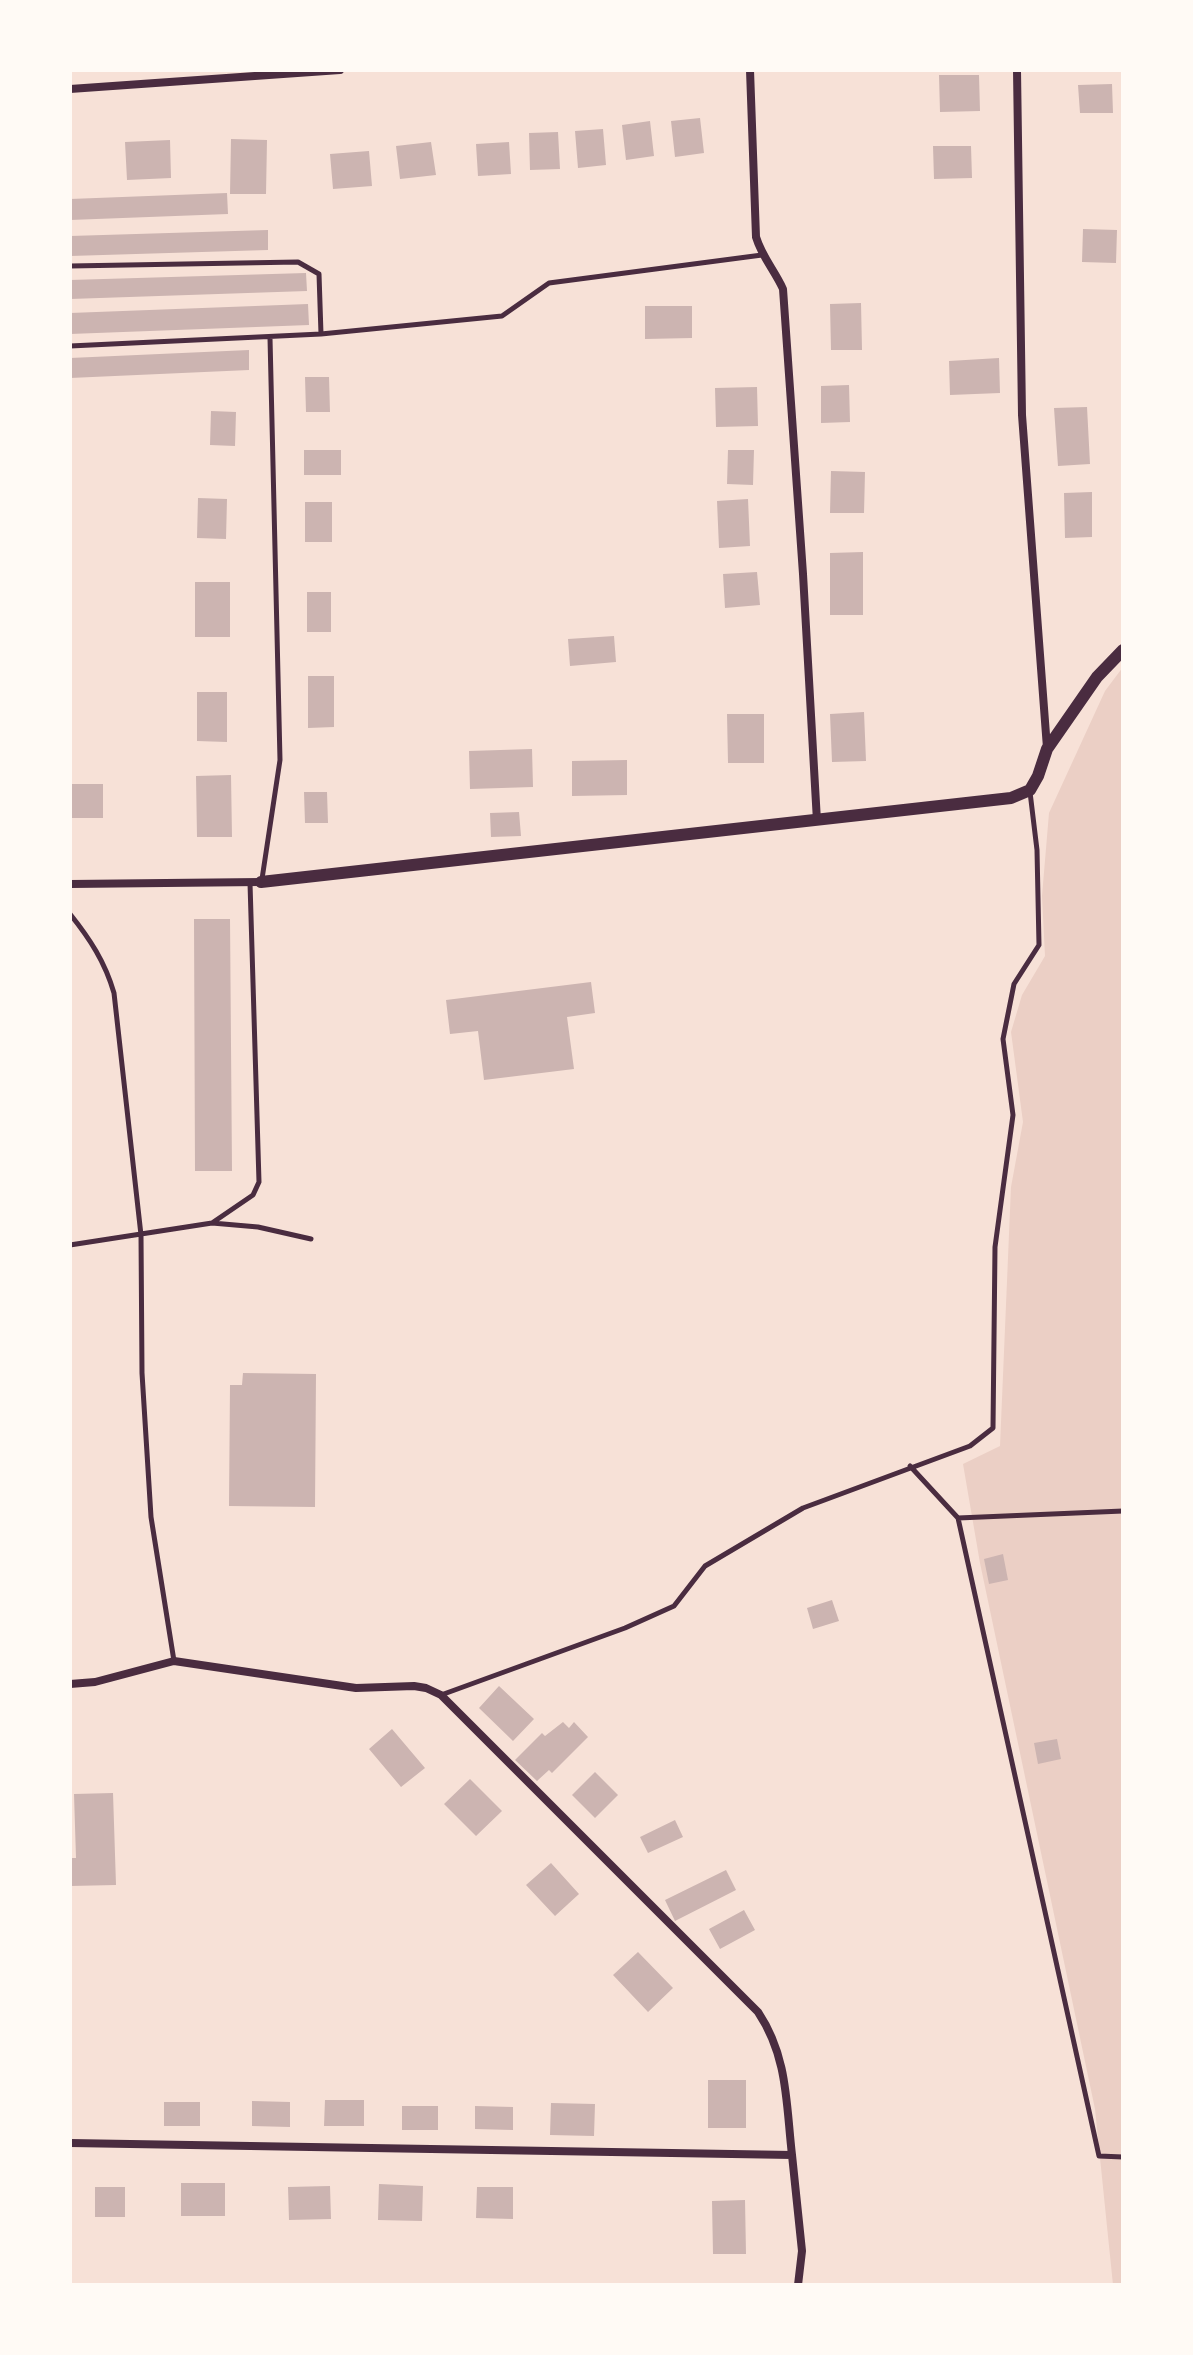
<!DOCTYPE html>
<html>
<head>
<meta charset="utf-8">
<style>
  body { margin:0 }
  #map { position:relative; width:1193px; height:2355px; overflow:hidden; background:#f7e1d7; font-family:"Fira Sans",sans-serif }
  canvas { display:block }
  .frame { position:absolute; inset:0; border:72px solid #fffaf5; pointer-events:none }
</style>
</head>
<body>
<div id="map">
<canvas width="1193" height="2355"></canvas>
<div class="frame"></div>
</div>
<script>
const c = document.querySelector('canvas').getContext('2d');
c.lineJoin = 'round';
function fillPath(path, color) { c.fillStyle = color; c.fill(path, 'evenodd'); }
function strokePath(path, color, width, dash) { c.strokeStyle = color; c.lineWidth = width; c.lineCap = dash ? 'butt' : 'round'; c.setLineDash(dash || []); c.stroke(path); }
fillPath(new Path2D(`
  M1123,667V2285H1113L1095,2109L980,1563L963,1464L1000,1446L1011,1187L1023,1122L1011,1032L1022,995L1045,956L1042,896L1049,813L1105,691Z`), '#ebcfc5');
fillPath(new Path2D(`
  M939,75H979L980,111L940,112Z
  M1112,84L1113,113H1080L1078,85Z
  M700,118L704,153L675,157L671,121Z
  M650,121L654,156L626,160L622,125Z
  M603,129L606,165L578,168L575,131Z
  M558,132L560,169L530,170L529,133Z
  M231,139L267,140L266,194H230Z
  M170,140L171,178L127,180L125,142Z
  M431,142L436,175L400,179L396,146Z
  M509,142L511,174L478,176L476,144Z
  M933,146H971L972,178L934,179Z
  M369,151L372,186L333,189L330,154Z
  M227,193L228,214L70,220V199Z
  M1083,229L1117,230L1116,263L1082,262Z
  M268,230V250L70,256V236Z
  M306,273L307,291L70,299V280Z
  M861,303L862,350H831L830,304Z
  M308,304L309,325L70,334V313Z
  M645,306H692V338L645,339Z
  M249,350V370L70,378V358Z
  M999,358L1000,393L950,395L949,361Z
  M305,377H329L330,412H306Z
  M849,385L850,422L821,423V386Z
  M757,387L758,426L716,427L715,388Z
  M1087,407L1090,464L1058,466L1054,408Z
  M211,411L236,412L235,446L210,445Z
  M304,450H341V475H304Z
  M728,450H754L753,485L727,484Z
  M831,471L865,472L864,513H830Z
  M1092,492V537L1065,538L1064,493Z
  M198,498L227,499L226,539L197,538Z
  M748,499L750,546L719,548L717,501Z
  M305,502H332V542H305Z
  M863,552V615H830V553Z
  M757,572L760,605L725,608L723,574Z
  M195,582H230V637H195Z
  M307,592H331V632H307Z
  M614,636L616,662L570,666L568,639Z
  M308,676H334V727L308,728Z
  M197,692H227V742L197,741Z
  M864,712L866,761L832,762L830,714Z
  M727,714H764V763H728Z
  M532,749L533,787L470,789L469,751Z
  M627,760V795L572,796V761Z
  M231,775L232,837H197L196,776Z
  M70,784H103V818H70Z
  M304,792H327L328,823H305Z
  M519,812L521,836L491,837L490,813Z
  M194,919H230L232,1171H195Z
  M591,982L595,1013L567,1017L574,1069L484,1080L478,1031L450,1034L446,1000Z
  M243,1373L316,1374L315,1507L229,1506L230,1385H242Z
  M1003,1554L1008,1580L989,1584L984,1559Z
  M832,1600L839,1621L813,1629L807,1608Z
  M499,1686L534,1719L513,1741L479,1708Z
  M563,1722L569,1728L574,1722L588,1737L552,1773L549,1770L537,1781L515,1760L542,1733L545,1736Z
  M392,1729L425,1768L401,1787L369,1749Z
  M1057,1739L1061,1759L1038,1764L1034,1743Z
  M595,1772L618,1795L595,1818L572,1795Z
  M470,1779L502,1811L476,1836L444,1804Z
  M113,1793L116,1885L70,1886V1858H76L74,1794Z
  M675,1820L683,1837L648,1853L640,1837Z
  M551,1863L579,1894L555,1916L526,1885Z
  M726,1870L736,1890L675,1921L665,1900Z
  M744,1910L755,1930L720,1949L709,1929Z
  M638,1952L673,1988L648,2012L613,1975Z
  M708,2080H746V2128H708Z
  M325,2100H364V2126H324Z
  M252,2101L290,2102V2127L252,2126Z
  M164,2102H200V2126H164Z
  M551,2103L595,2104L594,2136L550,2135Z
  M402,2106H438V2130H402Z
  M475,2106L513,2107V2130L475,2129Z
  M181,2183H225V2216H181Z
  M379,2184L423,2186L422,2221L378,2220Z
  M330,2186L331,2219L289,2220L288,2187Z
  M95,2187H125V2217H95Z
  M477,2187H513V2219L476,2218Z
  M745,2200L746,2254H713L712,2201Z`), '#ccb4b1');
strokePath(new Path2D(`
  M70,266L298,262L319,274L321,334
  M70,346L321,334L502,316L549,283L762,255
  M262,879L280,760L270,338
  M70,914C90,939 105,962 114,993L141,1235L142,1373L151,1517L174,1661
  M212,1223L253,1195L259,1182L250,883
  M70,1245L212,1223L258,1227L311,1239
  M910,1466L958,1518L1099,2156L1123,2157
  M958,1518L1123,1511
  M441,1695L625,1628L674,1606L705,1566L803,1508L970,1446L993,1428L995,1247L1013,1115L1003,1039L1014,984L1039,945L1037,850L1030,792`), '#4a2c40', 5);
strokePath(new Path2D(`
  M750,70L756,237C762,257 775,271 783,289L803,574L817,821
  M1017,70L1022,415L1047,748
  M70,89L340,70
  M70,884L261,882
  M70,1684L95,1682L174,1661L356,1688L414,1686L426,1688L441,1695L758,2012C788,2057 786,2103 792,2155L70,2143
  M792,2155L802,2251L798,2285`), '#4a2c40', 8);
strokePath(new Path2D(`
  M261,882L1011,798L1030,790L1038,776L1047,749L1097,677L1123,650`), '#4a2c40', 12);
</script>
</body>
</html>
